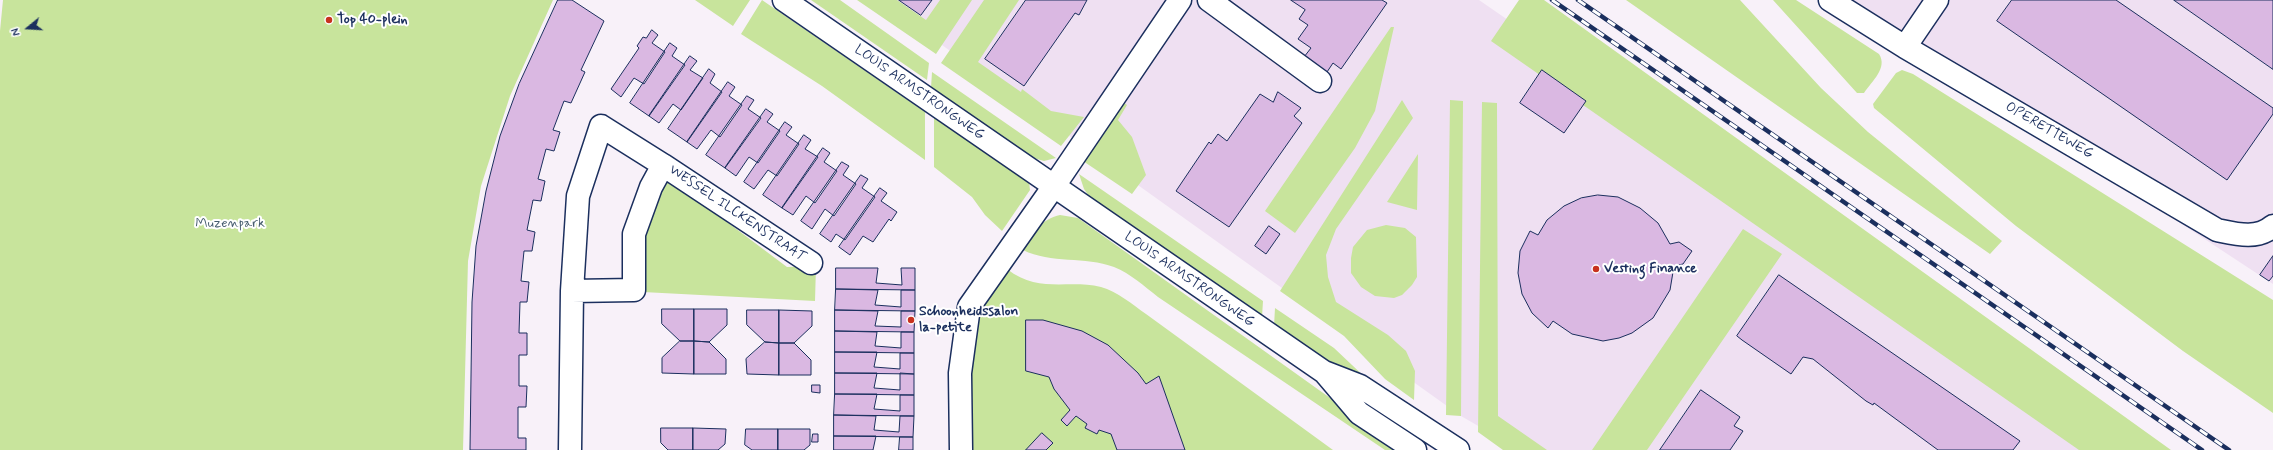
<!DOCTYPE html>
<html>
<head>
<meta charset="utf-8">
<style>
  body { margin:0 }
  #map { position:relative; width:2273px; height:450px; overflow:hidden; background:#f8f1f9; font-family:Mynerve,sans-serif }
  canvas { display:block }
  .north { position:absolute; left:8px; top:8px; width:40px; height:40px; -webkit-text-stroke:3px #fff; paint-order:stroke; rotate:252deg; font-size:11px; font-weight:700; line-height:16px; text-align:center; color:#1b2f5e }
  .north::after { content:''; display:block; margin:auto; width:14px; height:18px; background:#1b2f5e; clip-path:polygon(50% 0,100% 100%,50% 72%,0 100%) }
</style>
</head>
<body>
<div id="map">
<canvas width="2273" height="450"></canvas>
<div class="north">N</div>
</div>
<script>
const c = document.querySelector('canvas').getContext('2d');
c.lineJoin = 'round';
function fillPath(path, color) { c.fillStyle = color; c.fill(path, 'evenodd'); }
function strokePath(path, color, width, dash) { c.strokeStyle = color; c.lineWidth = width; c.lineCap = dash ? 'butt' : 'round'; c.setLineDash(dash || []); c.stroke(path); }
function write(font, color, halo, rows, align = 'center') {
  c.font = font + ' Mynerve,sans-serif'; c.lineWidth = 4; c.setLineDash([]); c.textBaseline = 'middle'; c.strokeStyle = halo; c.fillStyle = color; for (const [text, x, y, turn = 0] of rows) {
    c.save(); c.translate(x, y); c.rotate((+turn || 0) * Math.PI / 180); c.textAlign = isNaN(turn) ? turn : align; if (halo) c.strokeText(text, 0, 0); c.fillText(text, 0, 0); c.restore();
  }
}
fillPath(new Path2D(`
  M879,0H1479L2131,450H1520L1461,416Z
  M1841,0H2273V284Z`), '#efe0f2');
fillPath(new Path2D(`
  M3,0H553L510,96L481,186L468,261L463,450H0V31Z
  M695,0H750L733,26Z
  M762,0L925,112V160L822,86L741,34Z
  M811,0H840L929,63L927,80Z
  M857,0H897L926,20L940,0H972L936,54Z
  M984,0H1019L978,62L1021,92L1022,89L1051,111L1084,117L1061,146L941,63Z
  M1519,0H1544L2171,450H2079L1491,41Z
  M1626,0H1740L1821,88L1868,132L2002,241L1990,254Z
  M1773,0H1796L1879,54C1888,68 1872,81 1864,93H1857Z
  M1391,27H1394L1375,111L1355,148L1295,233L1265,211Z
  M1902,70L1913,74L2273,300V413L2183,351L2016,226L1874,108L1873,104L1896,73Z
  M932,72L1056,158L1044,161L1030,157L931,88Z
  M1402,100L1413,118L1336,229L1326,255L1328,277L1336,302L1388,335L1406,351L1415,371L1414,400L1385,379L1344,336L1280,291Z
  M1450,100L1463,101L1461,416L1446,415Z
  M1123,102L1127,105L1118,120L1132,137L1146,175L1132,194L1083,161Z
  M1482,102L1497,103L1498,416L1547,450H1503L1478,432Z
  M934,116L1029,182L1030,190L1002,231L985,215L972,197L934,167Z
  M1418,154L1417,210L1387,202Z
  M1079,174L1263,301L1262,317L1091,199L1084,189Z
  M662,180L675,183L787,267L816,266L815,301L643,292V236Z
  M1060,215L1078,218L1403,450H1385L1158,297C1144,286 1131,274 1114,267C1085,256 1051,264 1023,250C1028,234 1044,218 1060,215Z
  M1386,225L1405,228L1416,237L1417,277L1412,285L1402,295L1394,298L1375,296L1361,287L1351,273V258L1353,247L1367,230Z
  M1743,229L1782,254L1647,450H1592Z
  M1007,269C1039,294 1068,279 1101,287C1117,291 1133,305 1146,314L1333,450H972V353L975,324L981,308Z
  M1275,308L1334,348L1370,382L1369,383L1316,354L1274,326Z`), '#c8e49c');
const building = new Path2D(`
  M558,0H572L604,21L581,70L585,72L571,103L564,101L553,130L560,132L554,151L546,149L538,179L545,181L541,201L533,200L527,230L535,232L532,251H524L521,281L529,282L527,302H520L519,333H527V355H519V386H527L526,407H518V438H526V450H470L472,302L476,246L486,191L500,136L519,84Z
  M899,0H932L921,15Z
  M1026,0H1087L1079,15L1075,13L1024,86L985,59Z
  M1291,0H1382L1387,3L1341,69L1333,63L1327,72L1304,57L1311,48L1298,39L1308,25L1299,19L1305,10Z
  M2012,0H2116L2273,108V114L2227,180L1997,21Z
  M2174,0H2273V69Z
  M652,30L658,35L652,43L665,52L644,84L634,78L621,97L611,89L639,48L637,46L643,37L646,38Z
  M670,43L677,48L672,56L685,65L649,116L630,103Z
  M690,56L697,61L690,70L703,78L681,110L673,104L659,123L649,116Z
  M709,69L715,74L710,83L722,92L687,142L668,129Z
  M1542,70L1586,101L1564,133L1520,103Z
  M728,82L735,87L729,96L742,105L720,137L711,130L697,149L687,142Z
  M1278,92L1301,108L1294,116L1302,123L1229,227L1176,191L1209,142L1211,144L1218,134L1227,141L1260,94L1273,102Z
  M747,96L754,100L748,109L761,118L725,168L706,155Z
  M766,109L773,114L767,122L780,131L758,163L749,157L736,176L725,168Z
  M785,122L792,127L786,135L799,144L777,176L768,170L754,189L744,182Z
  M804,135L811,140L805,149L818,157L782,208L763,195Z
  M823,148L830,153L824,162L837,171L815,203L806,196L793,215L782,208Z
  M842,162L849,166L843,175L856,184L834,216L825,209L812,229L801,221Z
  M861,175L868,179L862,188L875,197L845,240L836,234L831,242L820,234Z
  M880,188L887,193L881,201L897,212L891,221L889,219L873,242L863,236L850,255L839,247Z
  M1598,195L1618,197L1640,208L1658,223L1670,244L1679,242L1692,251L1683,264L1674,266L1670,290L1653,318L1632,333L1619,338L1603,341L1572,334L1553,321L1548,328L1532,313L1522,294L1518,273L1520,251L1530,231L1538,235L1547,220L1564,206L1581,198Z
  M1269,226L1280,234L1266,254L1255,246Z
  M2273,256V276L2269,281L2260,275Z
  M836,268H878L876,283L902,285L901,268H915V290L836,289Z
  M1779,275L2020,441L2013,450H1938L1874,403L1873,405L1866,401L1813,359L1803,357L1791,374L1742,340L1737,336Z
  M836,289L878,290L875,305L901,307V290H915V311L835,310Z
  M662,309H694V341H680L662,324Z
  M694,309H727V325L709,342L694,341Z
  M747,310H779V343L765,342L747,325Z
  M779,310L812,311V326L794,343H779Z
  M835,310L878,311L875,326L901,327V311H915L914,332L835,331Z
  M1026,320H1043L1082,331L1108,345L1138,373L1146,384L1159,376L1185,450H1117L1111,434L1099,430L1097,434L1085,428L1087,424L1076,416L1067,426L1061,420L1070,410L1054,389L1049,377L1026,371Z
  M835,331L877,332L875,346L901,348V332H914V353L835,352Z
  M680,341H694V374L662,373V358Z
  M694,341L709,342L726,359V374H694Z
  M765,342L779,343V375L747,374L746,359Z
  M779,343H794L811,360V375H779Z
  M835,352H877L874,367L900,369V353H914V374L835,373Z
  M835,373H877L874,388L900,390V373L914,374V395L835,394Z
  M812,385H820V393L812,392Z
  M1701,390L1740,417L1734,426L1743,431L1730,450H1660Z
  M835,394H877L874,409L900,411V395H914V416L834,415Z
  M834,415L876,416L874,430L899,432L900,416H914L913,437L834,436Z
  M661,428H693V450H668L661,443Z
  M693,428L726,429L725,444L718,450H693Z
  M746,429H778V450H752L745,445Z
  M778,429H810V445L804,450H778Z
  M1042,433L1053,443L1046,450H1026Z
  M813,434H818V442H812Z
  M834,436H876L873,450H834Z
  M900,437H913V450H899Z`);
fillPath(building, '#dab8e2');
strokePath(building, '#1b2f5e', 1);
const minor = new Path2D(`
  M1209,0L1320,81
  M1830,0L1905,47L2217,230C2236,234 2257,240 2273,226
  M1905,47L1937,0
  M663,165L811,263
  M1054,186L1180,0
  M570,450L572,291L578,196L601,126L663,165L651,187L634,234V290L572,291`);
const tertiary = new Path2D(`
  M784,0L1324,372L1360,386L1458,450
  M1325,373L1359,413L1415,450
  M961,450L960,373L969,307L1054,186`);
strokePath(minor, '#1b2f5e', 25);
strokePath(tertiary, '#1b2f5e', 25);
strokePath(minor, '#fff', 22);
strokePath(tertiary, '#fff', 22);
const rail = new Path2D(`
  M1552,0L2202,450
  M1578,0L2229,450`);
strokePath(rail, '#1b2f5e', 4.5);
strokePath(rail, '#fff', 3, [9]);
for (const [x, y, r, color] of [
  [329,20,4,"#c8321e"],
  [1596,269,4,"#c8321e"],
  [911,320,4,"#c8321e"]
]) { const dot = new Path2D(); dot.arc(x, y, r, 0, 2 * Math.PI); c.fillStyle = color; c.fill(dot); strokePath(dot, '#fff', 1.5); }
write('bold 14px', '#1b2f5e', '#fff', [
  ["Top 40-plein",337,20],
  ["Vesting Finance",1604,269],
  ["Schoonheidssalon",919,312],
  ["la-petite",919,328]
], 'left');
write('14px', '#1b2f5e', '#fff', [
  ["LOUIS ARMSTRONGWEG",919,93,35],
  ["OPERETTEWEG",2049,131,30],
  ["WESSEL ILCKENSTRAAT",737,214,34],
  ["LOUIS ARMSTRONGWEG",1189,280,35]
]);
write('14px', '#465c6e', '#fff', [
  ["Muzenpark",230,224]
]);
</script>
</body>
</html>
